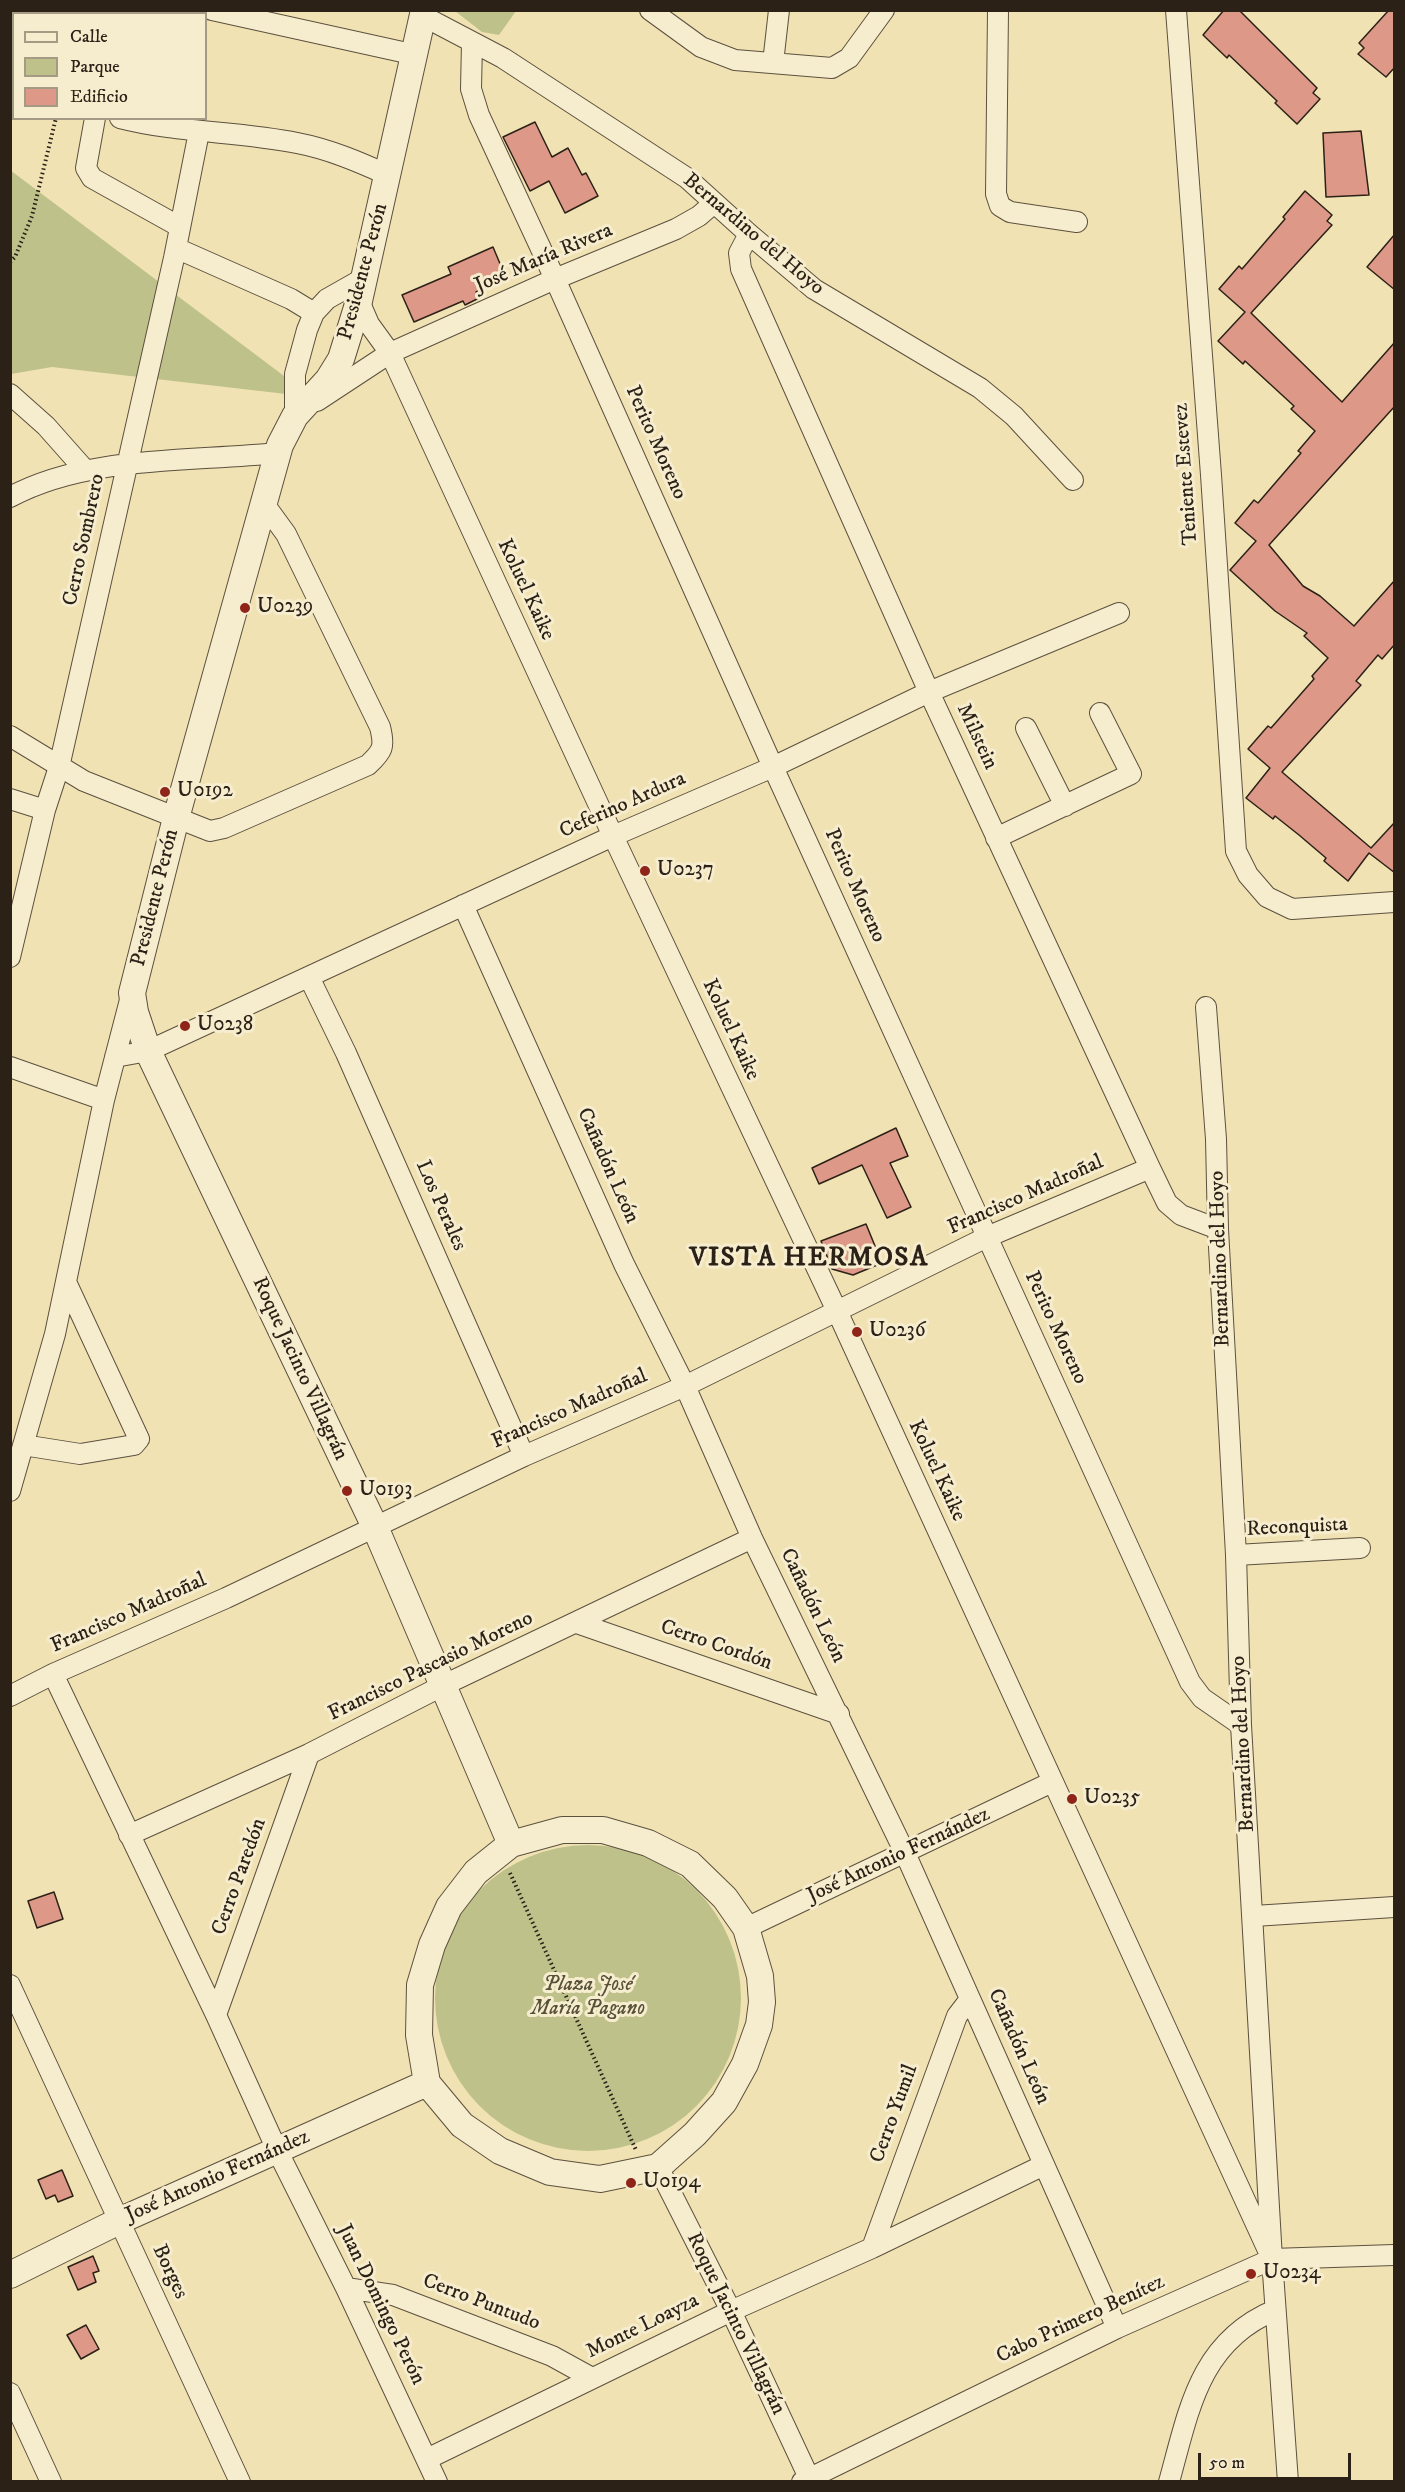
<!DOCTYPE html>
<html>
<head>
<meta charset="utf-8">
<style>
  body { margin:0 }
  #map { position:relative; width:1405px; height:2492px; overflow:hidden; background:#f1e2b3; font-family:"IM FELL DW Pica",serif }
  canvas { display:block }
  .frame { position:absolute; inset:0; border:12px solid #2b2117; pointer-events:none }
  .legend { position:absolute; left:12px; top:12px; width:195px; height:108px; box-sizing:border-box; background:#f6ecce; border:2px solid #a59b85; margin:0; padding:8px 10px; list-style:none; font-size:18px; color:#2b2117 }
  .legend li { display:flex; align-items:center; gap:12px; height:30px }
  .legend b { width:30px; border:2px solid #a59b85 }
  .scale { position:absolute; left:1198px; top:2453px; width:153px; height:27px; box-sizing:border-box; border:3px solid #2b2117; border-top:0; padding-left:8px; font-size:18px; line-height:21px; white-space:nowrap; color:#2b2117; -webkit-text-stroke:4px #f6ecce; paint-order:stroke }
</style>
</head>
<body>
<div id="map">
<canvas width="1405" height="2492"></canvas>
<div class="frame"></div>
<ul class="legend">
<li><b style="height:8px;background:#f6ecce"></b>Calle</li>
<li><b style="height:16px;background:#bec28a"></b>Parque</li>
<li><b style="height:16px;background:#dd9888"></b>Edificio</li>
</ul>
<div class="scale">50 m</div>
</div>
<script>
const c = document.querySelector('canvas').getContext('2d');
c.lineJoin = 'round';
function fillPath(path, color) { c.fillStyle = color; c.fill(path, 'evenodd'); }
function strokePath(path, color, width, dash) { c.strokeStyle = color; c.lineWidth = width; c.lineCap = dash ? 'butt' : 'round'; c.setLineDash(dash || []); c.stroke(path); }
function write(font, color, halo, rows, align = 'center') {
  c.font = font + ' "IM FELL DW Pica",serif'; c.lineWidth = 6; c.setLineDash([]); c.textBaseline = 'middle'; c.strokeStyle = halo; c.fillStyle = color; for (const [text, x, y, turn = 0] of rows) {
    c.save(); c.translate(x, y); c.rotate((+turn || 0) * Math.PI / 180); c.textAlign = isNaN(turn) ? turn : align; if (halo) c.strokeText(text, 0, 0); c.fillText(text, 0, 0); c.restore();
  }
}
fillPath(new Path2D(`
  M455,11H516L499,35L482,32Z
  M10,170L312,397L52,367L11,374Z
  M435 1998a153 153 0 1 1 306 0a153 153 0 1 1-306 0Z`), '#bec28a');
const building = new Path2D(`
  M1224,10H1239L1317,88L1313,93L1320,99L1297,124L1275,103L1277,101L1229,55L1227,58L1203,35Z
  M1389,10H1395V67L1386,77L1358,54L1364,48L1359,43Z
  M535,122L552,157L568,148L582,175L586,173L598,196L565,213L549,181L530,191L503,137Z
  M1361,131L1369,195L1326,197L1323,133Z
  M1305,191L1332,215L1327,221L1332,225L1251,313L1342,402L1395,342V406L1269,545L1303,586L1320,596L1354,626L1395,580V644L1382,659L1378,655L1356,681L1361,685L1282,772L1371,848L1395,822V873L1369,853L1348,881L1324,861L1326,858L1299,835L1275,816L1273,819L1246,798L1270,768L1248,749L1268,726L1271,728L1314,679L1312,676L1328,658L1304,636L1307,633L1275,611L1230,570L1256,541L1235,523L1254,500L1258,503L1301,453L1298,451L1315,431L1291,409L1294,406L1245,361L1243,364L1218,341L1245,312L1219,289L1239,266L1242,269L1285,219L1283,217Z
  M1395,234V290L1367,267Z
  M493,247L506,278L476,292L479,298L465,305L463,301L414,322L402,295L451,274L448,267Z
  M896,1128L908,1156L890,1163L911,1207L887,1218L862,1165L819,1184L812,1168Z
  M866,1224L882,1263L853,1275L832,1269L821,1241Z
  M54,1892L63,1919L37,1928L28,1901Z
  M62,2170L73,2196L58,2202L55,2195L46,2199L38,2180Z
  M93,2256L99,2271L93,2273L96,2282L78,2290L68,2267Z
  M86,2325L99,2349L81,2359L67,2335Z`);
fillPath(building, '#dd9888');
strokePath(building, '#2b2117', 1.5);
const service = new Path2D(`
  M108,14L109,10`);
const minor = new Path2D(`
  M212,10L416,55
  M650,10L701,47L735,60L832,68L849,58L884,10
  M998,10L996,194L1000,206L1010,212L1077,222
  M1176,10L1211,475L1236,851L1248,875L1267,897L1292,909L1394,902
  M423,16L503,58L687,178L749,234L814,289L980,388L1014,416L1073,480
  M472,42L471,89L479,115L555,279L773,767L1190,1682L1202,1698L1241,1725
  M773,63L779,10
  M10,79L14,80
  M95,118L86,168L92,178L180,227
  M120,118C178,133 239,131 297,143C329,149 359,162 388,175
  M749,234L739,253L741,269L929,692L1150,1168L1167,1203L1181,1215L1218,1229
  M176,248L291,299L314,313
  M359,301L369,324L390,353L613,836L837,1311L1272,2259
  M10,394L46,426L85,470
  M317,401L390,353L555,279L676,229L699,216L714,203
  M295,416V374L307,330L314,313L327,299L364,278
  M10,497C88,455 191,462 277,453
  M1026,728L1065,806
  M10,736L84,781L210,831L224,828L368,765C383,751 385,747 380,727L286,534L262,501
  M10,799L45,810
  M996,838L1131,774L1100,713
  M463,905L624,1264L685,1386L752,1538L905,1853L1117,2328
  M10,957L45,810L59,767L174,258L199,132
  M309,977L346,1053L524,1456
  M1206,1007L1216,1139L1218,1229L1236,1555L1241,1725L1272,2259L1288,2482
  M115,1057L148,1051L613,836L773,767L929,692L1119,613
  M10,1067L104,1100
  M23,1445L80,1454L134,1445L139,1439L66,1282
  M10,1491L55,1334L104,1100L131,996
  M1236,1555L1360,1548
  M577,1623L839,1714
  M53,1674L216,2015L277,2150L346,2288L437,2482
  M10,1696L53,1674L226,1598L524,1456L685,1386L987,1237L1150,1168
  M129,1835L309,1754L444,1685L752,1538
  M1254,1916L1394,1907
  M746,1928L1052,1782
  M10,1985L240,2482
  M216,2015L309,1754
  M658,2167L731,2311L811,2482
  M872,2248L957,2016L970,1999
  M346,2288L393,2295L552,2356L592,2378
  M10,2393L51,2482
  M427,2459L731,2311L872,2248L1044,2165
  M802,2482L1117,2328L1272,2259L1394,2255
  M1169,2482C1189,2410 1199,2342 1275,2310`);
const tertiary = new Path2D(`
  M424,10L359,301L341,359L328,380L295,416L280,445L176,818L132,993L135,1012L148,1051L375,1527L511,1844
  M562,1830H603L648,1843L690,1864L725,1898L746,1928L760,1976L762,2002L759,2025L745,2064L724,2102L695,2134L658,2167L600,2179L550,2172L500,2151L462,2125L427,2083L419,2035L420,1985L432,1945L449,1907L476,1872L511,1844Z
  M10,2275L119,2221L427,2083`);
strokePath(service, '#5c513e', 14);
strokePath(minor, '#5c513e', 22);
strokePath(tertiary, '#5c513e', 28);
strokePath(new Path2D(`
  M10,262L15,257L32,216L56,118
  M510,1873L636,2150`), '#2b2117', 4, [1.5, 3]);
strokePath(service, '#f6ecce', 10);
strokePath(minor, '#f6ecce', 20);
strokePath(tertiary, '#f6ecce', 26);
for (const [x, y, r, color] of [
  [245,608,6,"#8f2418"],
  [165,792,6,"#8f2418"],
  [645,871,6,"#8f2418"],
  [185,1026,6,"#8f2418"],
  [857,1332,6,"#8f2418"],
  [347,1491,6,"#8f2418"],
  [1072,1799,6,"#8f2418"],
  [631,2183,6,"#8f2418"],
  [1251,2274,6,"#8f2418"]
]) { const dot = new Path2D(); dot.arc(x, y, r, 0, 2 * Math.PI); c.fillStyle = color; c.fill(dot); strokePath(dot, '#f6ecce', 2); }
write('21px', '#2b2117', '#f6ecce', [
  ["Bernardino del Hoyo",753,235,40],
  ["José María Rivera",544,259,-23],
  ["Presidente Perón",364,272,-75],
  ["Perito Moreno",655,443,66],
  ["Teniente Estevez",1187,474,-94],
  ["Cerro Sombrero",85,540,-78],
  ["Koluel Kaike",525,590,65],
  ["Milstein",976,737,65],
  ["Ceferino Ardura",623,806,-24],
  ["Perito Moreno",854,886,66],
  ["Presidente Perón",156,898,-76],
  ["Koluel Kaike",730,1030,65],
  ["Cañadón León",607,1166,66],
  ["Francisco Madroñal",1026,1196,-24],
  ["Los Perales",440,1206,66],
  ["Bernardino del Hoyo",1221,1259,-92],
  ["Perito Moreno",1055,1328,65],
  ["Roque Jacinto Villagrán",299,1369,65],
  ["Francisco Madroñal",570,1410,-24],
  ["Koluel Kaike",936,1471,65],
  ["Reconquista",1297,1528,-3],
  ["Cañadón León",812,1606,64],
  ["Francisco Madroñal",129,1614,-24],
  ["Cerro Cordón",716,1646,19],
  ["Francisco Pascasio Moreno",431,1667,-26],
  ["Bernardino del Hoyo",1244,1744,-93],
  ["José Antonio Fernández",899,1856,-25],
  ["Cerro Paredón",240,1877,-70],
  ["Cañadón León",1018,2047,66],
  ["Cerro Yumil",895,2114,-70],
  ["José Antonio Fernández",218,2177,-24],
  ["Borges",169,2272,65],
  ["Cerro Puntudo",481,2303,21],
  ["Juan Domingo Perón",380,2305,64],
  ["Cabo Primero Benítez",1081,2320,-25],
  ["Roque Jacinto Villagrán",735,2324,64],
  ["Monte Loayza",643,2327,-26]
]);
write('21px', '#2b2117', '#f6ecce', [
  ["U0239",257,608],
  ["U0192",177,792],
  ["U0237",657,871],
  ["U0238",197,1026],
  ["U0236",869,1332],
  ["U0193",359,1491],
  ["U0235",1084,1799],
  ["U0194",643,2183],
  ["U0234",1263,2274]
], 'left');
write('italic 21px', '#57513a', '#f6ecce', [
  ["Plaza José",588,1986],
  ["María Pagano",588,2010]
]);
c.letterSpacing = '1.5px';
write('bold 27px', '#2b2117', '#f6ecce', [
  ["VISTA HERMOSA",809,1259]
]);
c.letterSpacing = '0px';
</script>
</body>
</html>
